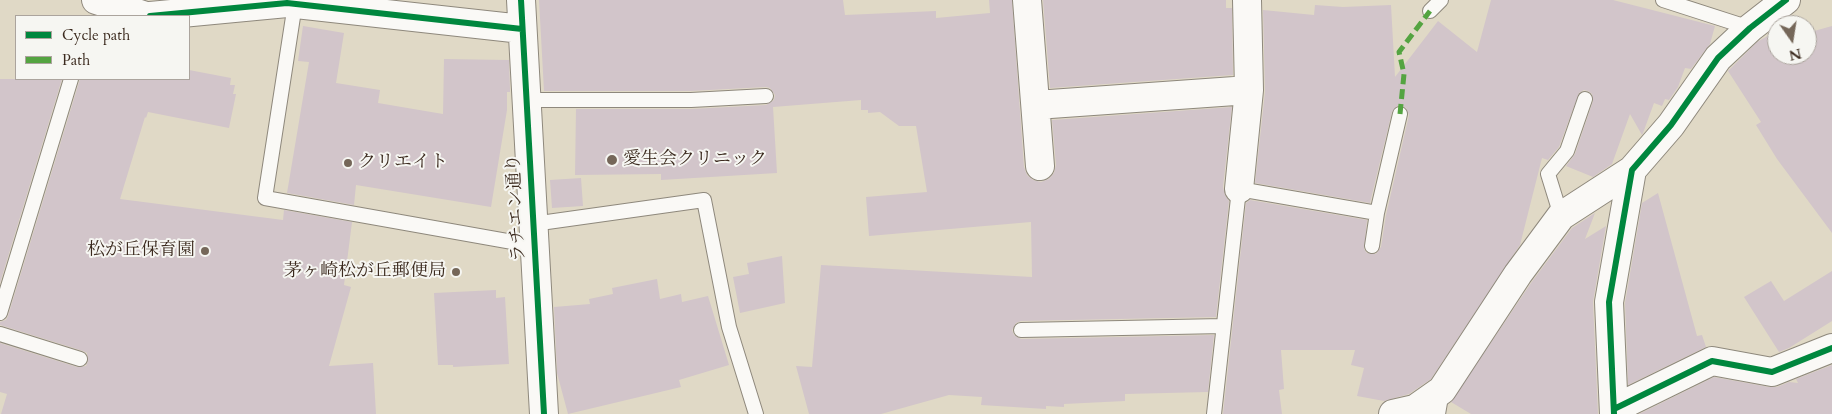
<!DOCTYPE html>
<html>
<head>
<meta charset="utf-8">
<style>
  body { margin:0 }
  #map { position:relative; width:1832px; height:414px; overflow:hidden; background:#e0d9c6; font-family:Cardo,serif }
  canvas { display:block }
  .legend { position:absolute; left:15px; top:15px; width:175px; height:65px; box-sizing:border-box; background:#f6f6f2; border:1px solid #aba49d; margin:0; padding:6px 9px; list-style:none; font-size:15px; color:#3b2a1e }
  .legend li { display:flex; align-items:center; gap:10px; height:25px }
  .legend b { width:25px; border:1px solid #aba49d }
  .north { position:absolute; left:1767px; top:15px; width:50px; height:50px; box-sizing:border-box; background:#f6f6f2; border:1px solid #aba49d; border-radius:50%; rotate:167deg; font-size:14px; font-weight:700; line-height:20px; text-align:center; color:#3b2a1e }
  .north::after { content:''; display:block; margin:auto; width:18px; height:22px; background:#756759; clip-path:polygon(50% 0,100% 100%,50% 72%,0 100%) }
</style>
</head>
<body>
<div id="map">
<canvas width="1832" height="414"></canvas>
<ul class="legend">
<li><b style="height:6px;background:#00873e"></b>Cycle path</li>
<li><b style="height:6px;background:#54a441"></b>Path</li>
</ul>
<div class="north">N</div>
</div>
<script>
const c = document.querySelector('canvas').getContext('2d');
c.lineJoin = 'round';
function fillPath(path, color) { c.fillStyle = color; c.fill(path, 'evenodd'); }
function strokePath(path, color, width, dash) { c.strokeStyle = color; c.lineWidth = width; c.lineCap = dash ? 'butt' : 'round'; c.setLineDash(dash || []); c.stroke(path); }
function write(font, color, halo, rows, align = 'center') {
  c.font = font + ' Cardo,"Noto Serif JP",serif'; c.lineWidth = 4; c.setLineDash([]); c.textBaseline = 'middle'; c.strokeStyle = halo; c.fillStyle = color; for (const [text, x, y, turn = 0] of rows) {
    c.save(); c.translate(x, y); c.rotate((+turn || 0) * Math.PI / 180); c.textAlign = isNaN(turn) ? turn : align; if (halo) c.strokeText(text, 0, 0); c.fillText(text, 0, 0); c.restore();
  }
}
fillPath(new Path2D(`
  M539,0H843L845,15L936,11V18L990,13L989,0H1012L1024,167L1027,175L1033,180L1041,182L1049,179L1054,173L1056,165L1052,120L1232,107L1223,187L1225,195L1229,201L1216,317L1021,321L1016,323L1012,330L1014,335L1021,339L1214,335L1208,392L1125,394V401L1064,404V407L1046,406V409L981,405L982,397L949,395L881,414H809L796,366L812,367L821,265L1032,277L1031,222L869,236L866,197L927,192L916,126H899L880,112L868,113V110H861V100L773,107L777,173L661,180V174L575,175L576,109H691L766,105L774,100L775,95L770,88L766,87L691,91H544Z
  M1043,0H1226V8H1232L1233,75L1050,88Z
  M1491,0H1613L1715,26L1710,44L1691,69L1685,68L1678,87L1669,100L1665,99L1662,106L1654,103L1643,133L1642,135L1630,114L1612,164L1593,177L1566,166L1575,154L1593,101L1592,94L1588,91L1584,90L1579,93L1559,147L1548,160L1542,158L1520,245L1431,379L1409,394L1384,401L1357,396L1364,368L1351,365L1355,350H1281L1284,389L1279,390L1282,414H1223L1246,203L1250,200L1367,220L1364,249L1367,253L1376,254L1381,247L1386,215L1409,115L1406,108L1401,105L1397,106L1392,112L1370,203L1255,183L1265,92L1263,10L1314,15L1315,5L1343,7L1391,5L1395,77L1438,21L1477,52Z
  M303,26L344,33L336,83L380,90L378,103L443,114L444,59L509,60L510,89V92H507V110L491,207L356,185L354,205L287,193L309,62L298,61Z
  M1832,26V233L1777,159L1756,125L1761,122L1728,71L1757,42L1773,33L1777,39V55H1807V33Z
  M189,70L231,78L230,85H235L233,94H236L229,128L148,112L146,118L145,117L120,199L283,220L284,210L352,222L344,285L351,287L329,366L373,363L376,414H1L7,394L0,392V343L77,367L86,366L88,361L87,353L83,351L0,325V322L6,320L8,316L80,79H189Z
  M0,79H62L0,283Z
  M581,178L583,206L552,208L550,180Z
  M1658,193L1697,336L1702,335L1706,347L1628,385L1625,303L1642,203Z
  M1595,213L1585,239L1606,226L1593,302L1598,414H1471L1451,402L1531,283L1572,228Z
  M782,256L785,303L740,313L733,277L749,274L747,263Z
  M1832,271V321L1789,348L1779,352L1744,297L1771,281L1784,301Z
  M657,279L660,299L681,294L682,302L708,296L729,365L679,380L681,387L568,414L557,373L554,307L590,304L589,299L613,294L612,288Z
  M496,290V298L505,297L509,364L453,367V365H438L434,293Z
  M1832,365V414H1639L1714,377L1769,387H1777L1789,382L1798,383L1796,379Z`), '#d2c5ca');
const lane = new Path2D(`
  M1663,0L1750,28
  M295,4L265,198L535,246
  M1430,11L1441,0
  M527,100H691L766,96
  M1561,216L1548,174L1567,151L1585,99
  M533,224L704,200L729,327L756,414
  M1372,246L1377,213L1400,114
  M0,313L71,79
  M1021,330L1223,326
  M0,334L80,359
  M1214,414L1239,189L1377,213
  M1438,414L1442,391`);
const street = new Path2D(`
  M96,0L146,16
  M521,0L544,414
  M1027,0L1040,166
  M150,16L287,3L522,29
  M1036,105L1249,90
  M1239,189L1249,90L1247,0
  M1614,409L1712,361L1772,372L1832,348
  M1393,414L1415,409L1442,390L1518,274L1561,216L1632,170
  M1614,414L1609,302L1632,170L1671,125L1718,58L1750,28L1786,0`);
strokePath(lane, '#8e887c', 16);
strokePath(street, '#8e887c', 30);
strokePath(lane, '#faf9f6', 14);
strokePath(street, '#faf9f6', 28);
strokePath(new Path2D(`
  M1400,114L1404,74L1399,52L1430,11`), '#54a441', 5, [10, 5]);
strokePath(new Path2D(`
  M521,0L544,414
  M150,16L287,3L522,29
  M1614,409L1712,361L1772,372L1832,348
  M1614,414L1609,302L1632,170L1671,125L1718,58L1750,28L1786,0`), '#00873e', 6);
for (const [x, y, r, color] of [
  [612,160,6,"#756759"],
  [348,163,5,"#756759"],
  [205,251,5,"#756759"],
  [456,272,5,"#756759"]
]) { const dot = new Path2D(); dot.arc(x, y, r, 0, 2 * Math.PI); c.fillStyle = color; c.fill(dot); strokePath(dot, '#f6f6f2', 2); }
write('18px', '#3b2a1e', '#f6f6f2', [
  ["愛生会クリニック",623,160],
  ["クリエイト",358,163],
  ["松が丘保育園",195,251,"right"],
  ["茅ヶ崎松が丘郵便局",446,272,"right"]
], 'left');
write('18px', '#3b2a1e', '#f6f6f2', [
  ["ラチエン通り",517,208,-93]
]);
</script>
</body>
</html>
